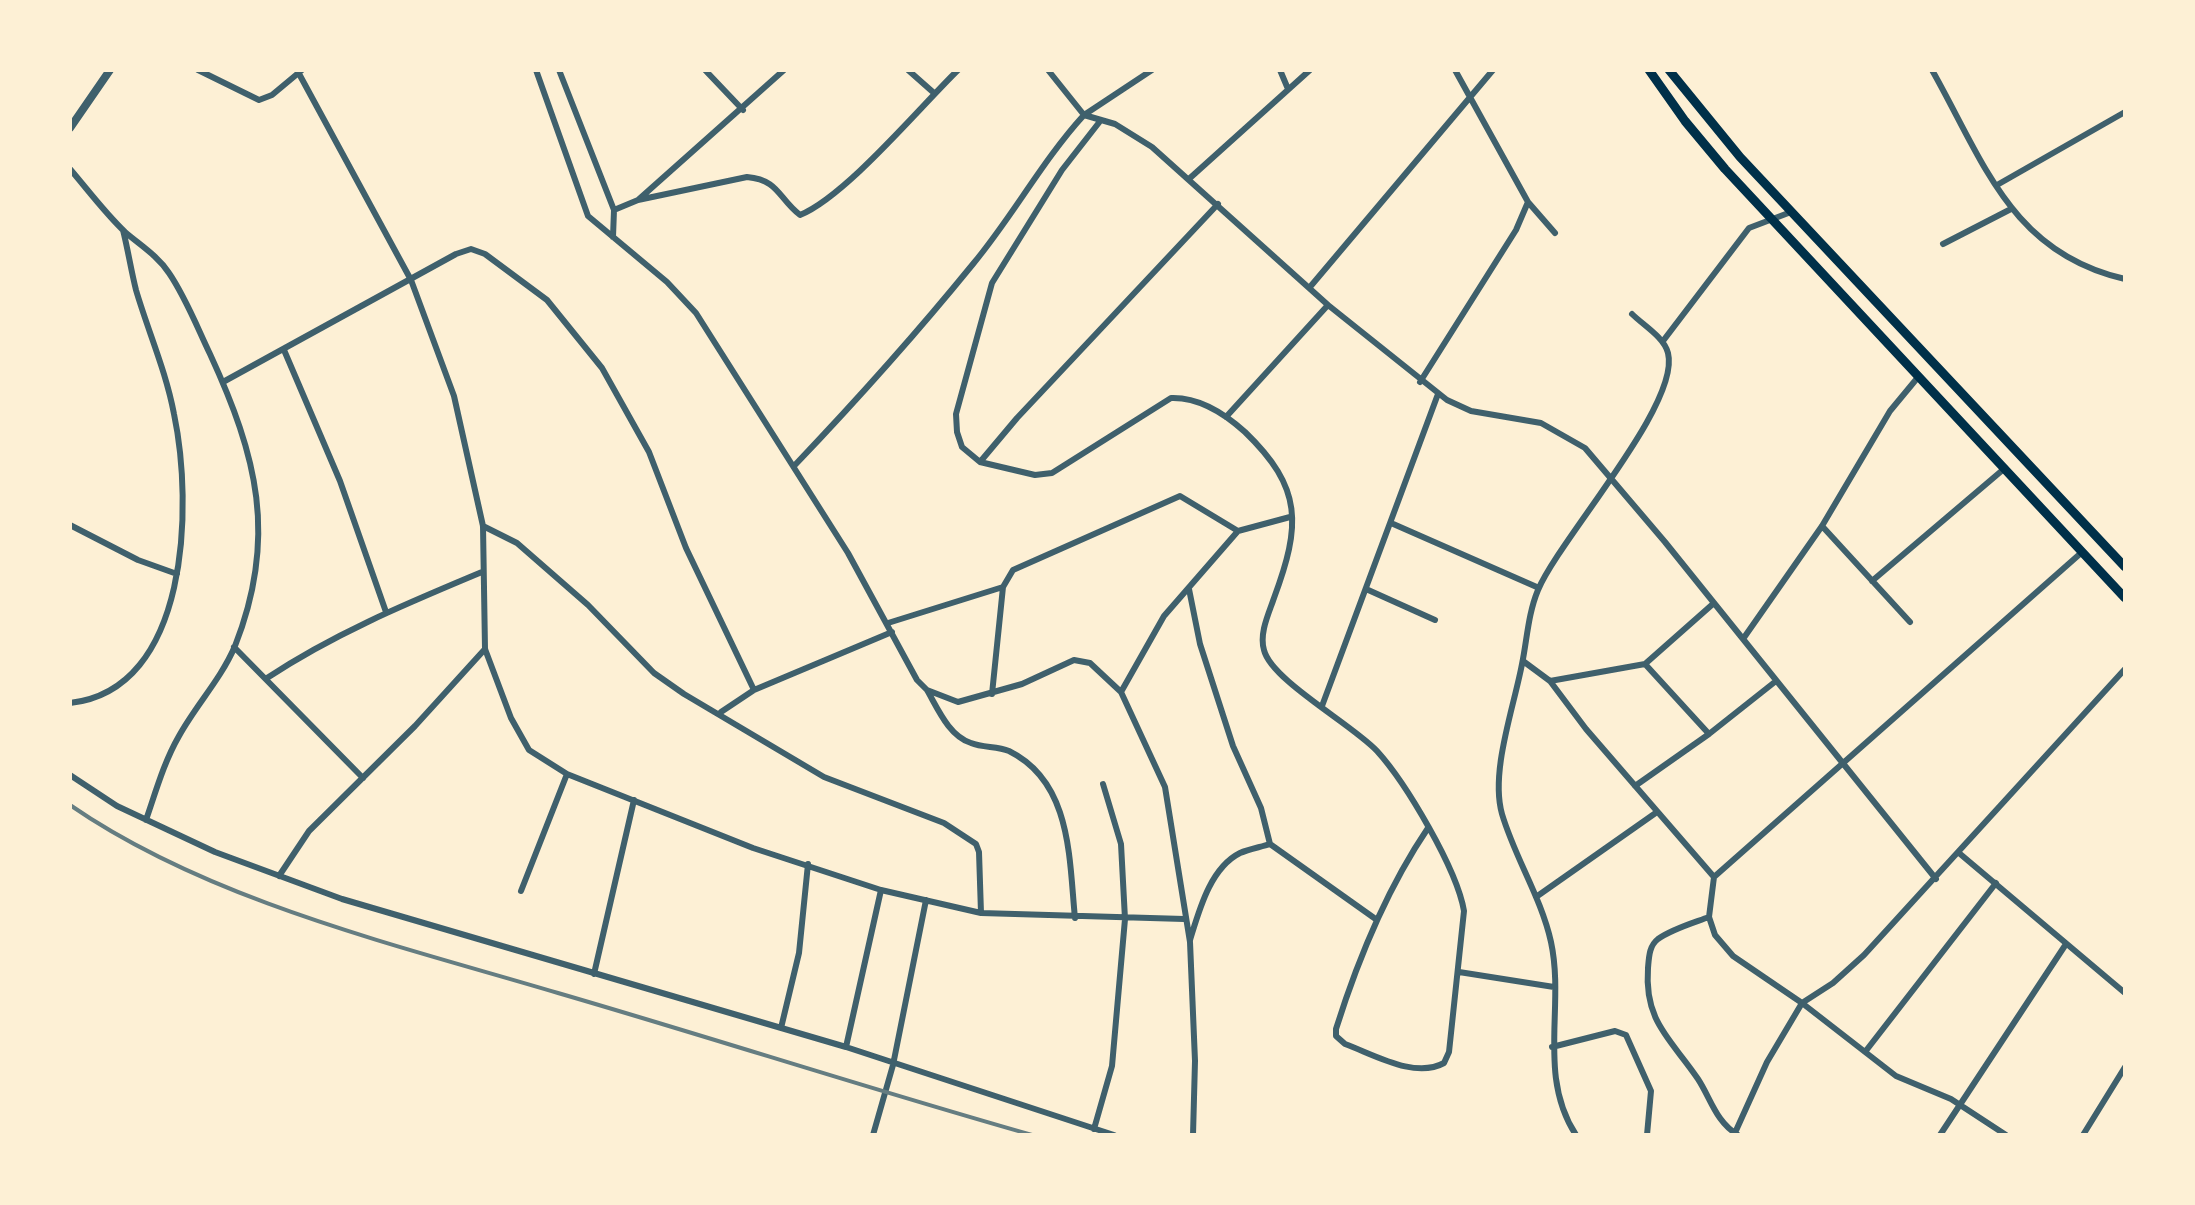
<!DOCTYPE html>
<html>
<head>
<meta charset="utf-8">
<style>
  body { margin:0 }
  #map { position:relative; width:2195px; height:1205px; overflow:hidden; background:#fdf0d5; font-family:"Open Sans",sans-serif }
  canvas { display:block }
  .frame { position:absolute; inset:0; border:72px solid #fdf0d5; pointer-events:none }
</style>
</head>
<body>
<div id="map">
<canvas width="2195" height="1205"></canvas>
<div class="frame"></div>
</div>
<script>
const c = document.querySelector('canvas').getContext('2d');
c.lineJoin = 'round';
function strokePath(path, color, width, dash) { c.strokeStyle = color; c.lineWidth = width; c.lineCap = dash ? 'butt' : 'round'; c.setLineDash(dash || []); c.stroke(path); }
strokePath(new Path2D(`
  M198,70L259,100L272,95L302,70
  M297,70L411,280L454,396L483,526L485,649L511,718L529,750L567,774L753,848L881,890L981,913L1184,919
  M536,70L588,216L667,282L696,313L848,553L917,680L927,690L958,702L1022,684L1074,660L1090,663L1121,692L1165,787L1190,942L1195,1061L1193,1135
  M559,70L614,210L613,237
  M705,70L743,110
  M908,70L934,93
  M1048,70L1084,115L1152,70
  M1280,70L1288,89
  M1932,70C1984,162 2011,253 2125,279
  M1101,120L1062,170L992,283L956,414L957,432L962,447L980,462L1035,475L1052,473L1171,398C1199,397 1224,413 1245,432C1303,488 1301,525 1274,598C1269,613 1259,633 1264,650C1271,680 1353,725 1377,751C1406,783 1457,869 1464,911L1449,1052L1444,1063C1415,1079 1375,1055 1345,1044L1336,1036V1029C1358,959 1386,890 1428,828
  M70,169C88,190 105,213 125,232C140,245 158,256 169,273C186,298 197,327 210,354C257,456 278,537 235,646C221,679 196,705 179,736C164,762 156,791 146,820
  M1190,178L1310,70
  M1997,185L2125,112
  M638,200L747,177C779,180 778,198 800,215C846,196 919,108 958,70
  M1528,202L1555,233
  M614,210L638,200L784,70
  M1943,244L2011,209
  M1310,287L1493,70
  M1663,341L1749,228L1791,212
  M284,350L340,481L386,612
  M223,382L456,254L471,249L485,254L547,300L602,368L649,452L686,548L754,690
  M1420,382L1516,230L1528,202L1455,70
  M1226,417L1328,305
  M980,462L1017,418L1218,204
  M794,466C856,401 916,334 973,264C1013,216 1042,161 1084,115L1115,124L1152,147L1328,305L1447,400L1471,411L1541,423L1585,448L1665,542L1936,879
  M1391,523L1539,588
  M70,525L138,560L177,574
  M483,526L517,543L588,605L654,673L684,694L824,777L944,823L976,844L979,852L981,913
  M1822,526L1910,622
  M1872,581L2005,468
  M1189,589L1200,644L1233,746L1261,808L1270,844
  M1366,589L1435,620
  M888,623L1003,587
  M1743,639L1822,526L1890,411L1919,376
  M234,647L363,778
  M1523,661L1550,681L1586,729L1714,877L1709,917L1715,935L1733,956L1802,1003L1896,1076L1951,1099L2006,1135
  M1645,664L1709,734
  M267,678C335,633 408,603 482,572
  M1550,681L1645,664L1714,603
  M927,690C938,709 949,736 971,743C983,748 997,746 1009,751C1072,782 1069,859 1075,918
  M1121,692L1164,616L1238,531L1290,517
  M992,694L1003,587L1013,570L1180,496L1238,531
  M70,703C190,690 193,504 174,414C166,371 148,331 136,290C131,270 128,250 123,230
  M1322,706L1438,394
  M721,712L754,690L892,632
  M70,775L117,806L215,852L342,899L846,1047L1114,1135
  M1635,786L1709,734L1776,681
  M1959,853L2125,993
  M279,876L309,831L415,726L485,649
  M1714,877L2081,553
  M521,891L567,774
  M1536,897L1657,812
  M1709,917C1693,923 1672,929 1658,939C1649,946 1649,957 1648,968C1644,1022 1671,1039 1698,1079C1711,1099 1716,1122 1738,1135
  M1190,940C1199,911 1210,868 1240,853C1249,849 1261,847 1270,844L1377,920
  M1459,972L1554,987
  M594,974L634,800
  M781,1028L799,953L808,864
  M846,1047L881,890
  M1552,1047L1615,1031L1626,1035L1651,1091L1647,1135
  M1865,1052L1996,883
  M1094,1129L1112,1066L1125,919L1121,844L1103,784
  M873,1135L893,1065L926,900
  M1576,1135C1537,1075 1565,1007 1551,942C1541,897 1515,858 1502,814C1490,772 1514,707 1522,664C1527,640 1528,614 1538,590C1560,538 1681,404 1668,353C1664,337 1643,325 1632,314
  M1734,1135L1767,1062L1802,1003L1833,983L1864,955L2125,669
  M1940,1135L2066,944
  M2083,1135L2125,1067`), '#3f606c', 6);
strokePath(new Path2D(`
  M70,128L110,70`), '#3f606c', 8);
strokePath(new Path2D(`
  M1649,70L1685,121L1725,169L2125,598
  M1669,70L1740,157L2125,567`), '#003049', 9);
strokePath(new Path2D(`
  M70,805C209,901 397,945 558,993C716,1039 873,1090 1032,1135`), '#657d81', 4);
</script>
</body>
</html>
